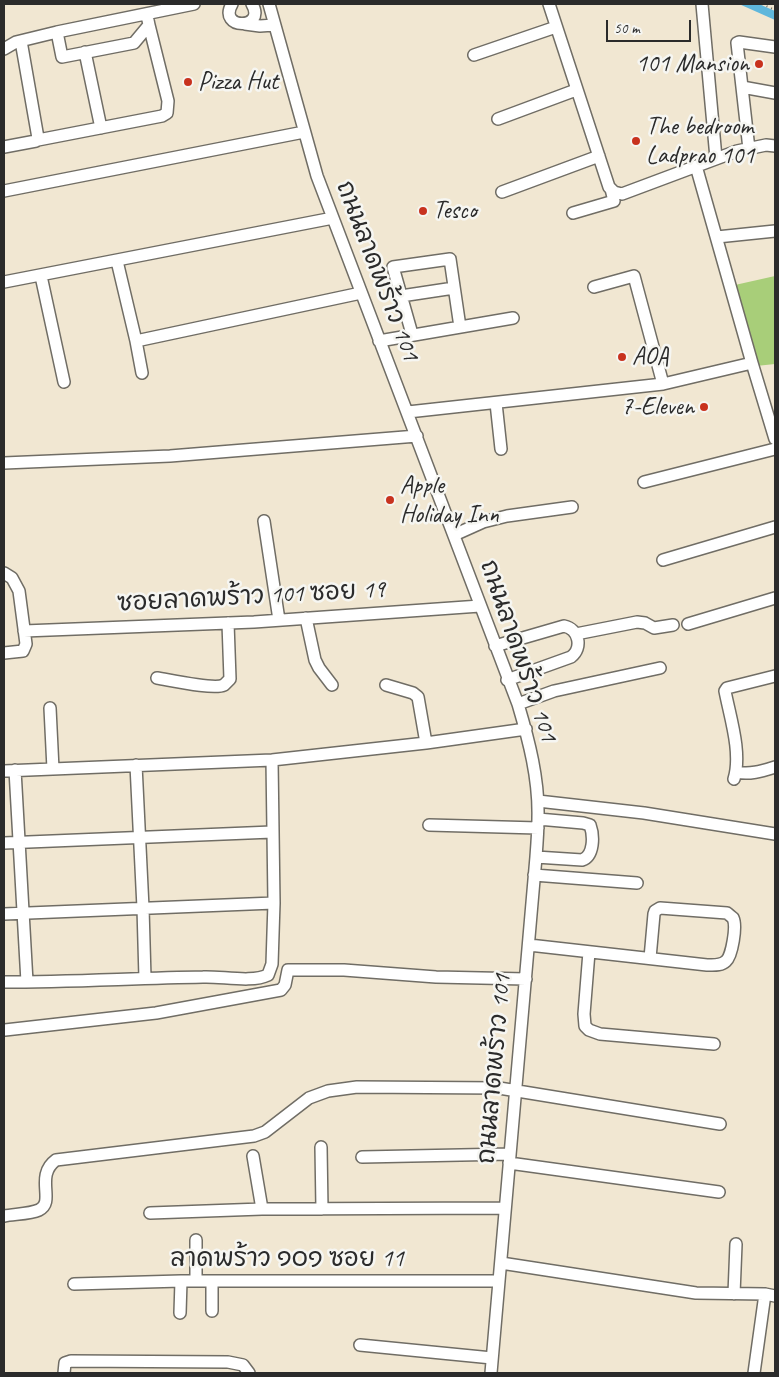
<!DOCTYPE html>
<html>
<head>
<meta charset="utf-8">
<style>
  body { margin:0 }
  #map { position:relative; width:779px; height:1377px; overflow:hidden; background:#f1e7d2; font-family:Caveat,sans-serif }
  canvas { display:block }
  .frame { position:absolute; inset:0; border:5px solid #2b2b2b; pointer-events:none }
  .scale { position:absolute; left:606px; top:20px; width:85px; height:22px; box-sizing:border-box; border:2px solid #2b2b2b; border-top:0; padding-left:6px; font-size:15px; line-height:18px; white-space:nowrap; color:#2b2b2b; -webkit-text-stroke:4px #f6f6f2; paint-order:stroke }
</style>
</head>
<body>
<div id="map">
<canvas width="779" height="1377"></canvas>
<div class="frame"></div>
<div class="scale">50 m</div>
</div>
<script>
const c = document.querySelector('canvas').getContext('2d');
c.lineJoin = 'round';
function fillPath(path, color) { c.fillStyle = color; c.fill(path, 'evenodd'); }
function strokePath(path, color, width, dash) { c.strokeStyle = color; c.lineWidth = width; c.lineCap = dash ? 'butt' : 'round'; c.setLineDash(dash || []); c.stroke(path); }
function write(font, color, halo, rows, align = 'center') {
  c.font = font + ' Caveat,"Playpen Sans Thai",sans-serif'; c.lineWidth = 5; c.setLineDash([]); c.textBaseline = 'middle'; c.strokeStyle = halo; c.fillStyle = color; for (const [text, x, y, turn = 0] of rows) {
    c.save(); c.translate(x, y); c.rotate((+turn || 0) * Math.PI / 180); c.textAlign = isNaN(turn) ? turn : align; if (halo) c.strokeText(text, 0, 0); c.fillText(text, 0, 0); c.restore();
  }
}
fillPath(new Path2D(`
  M775,276V364L756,366L735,285Z`), '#a8ce79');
fillPath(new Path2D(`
  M739,4H759L775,11V20Z`), '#5fb7dc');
const minor = new Path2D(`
  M232,4C217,30 267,30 252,4
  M269,4L317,176L518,704C529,741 539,779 538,818C538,831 537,844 536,857L491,1373
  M549,4L609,187L614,192L622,194L737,151L766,145L775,146
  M702,4L716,158
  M245,24L260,26L274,25
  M57,32L62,57L134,43L149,25L148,20
  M4,49L16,42L57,32L194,4
  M85,52L101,128
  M474,55L556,27
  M742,87L775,93
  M498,119L576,90
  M38,140L162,116L167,113L168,101L149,25
  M4,147L36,141L38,138L21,41
  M749,149L737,43L739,42L775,47
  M696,166L752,363L775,439
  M4,191L304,132
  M502,192L599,156
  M573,213L614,201L611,189
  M717,237L775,231
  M117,261L136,341L361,293
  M41,276L64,382
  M4,282L333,218
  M594,287L634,276L663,384
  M401,296L454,288
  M412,334L393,267L450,259L460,327
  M136,341L142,373
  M379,341L513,318
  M496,403L501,449
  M408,412L663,384L752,363
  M4,463L170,456L417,436
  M644,482L775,449
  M264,521L279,620
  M454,535L483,522L507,516L572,507
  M663,560L775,527
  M4,573L12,578L19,591L26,644L23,651L4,653
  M306,618L315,660L319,668L332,685
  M688,624L775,598
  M24,631L254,622L480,606
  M576,634L637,622L645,623L654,628L673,625
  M495,646L564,626C579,629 583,648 571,657L507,680
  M157,678C170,680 214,690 224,685C225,684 229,680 230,679L228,623
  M386,685L413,693L418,697L426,743
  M518,704L554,691L660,668
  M50,708L53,769
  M136,765L143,908L145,978
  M15,770L27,982
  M4,771L272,760L426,743L526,729
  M736,772C750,775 762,771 775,767
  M734,779C742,753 730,717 725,691L727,688L775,676
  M538,801L644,813L775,834
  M429,825L538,828
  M4,843L272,832
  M536,857L582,860C594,856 594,836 590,825L583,823L538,819
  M534,875L637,883
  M4,914L274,903
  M529,945L707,965C714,965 721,966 726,961C732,956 737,926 733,918C732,917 728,914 727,913L660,908L655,911L654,914L650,958
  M589,952L584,1014L585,1026L589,1030L600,1034L714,1044
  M4,982C70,982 137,978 203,977C221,976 252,983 268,975L272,964L274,903L272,760
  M5,1030L156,1013L281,990L285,985L288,970H344L436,977L526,979
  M321,1147L322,1209
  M253,1156L262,1209
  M362,1157L510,1154
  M509,1163L719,1192
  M150,1213L262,1209L505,1208
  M4,1216C15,1214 30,1214 39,1210C56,1202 34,1176 56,1160L254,1136L265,1132L309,1098L328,1091L357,1087L499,1088L720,1124
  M196,1240V1281
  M501,1263L696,1293L765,1294L775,1296
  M74,1284L181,1281H499
  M734,1294L736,1244
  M212,1311V1281
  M180,1313L181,1281
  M360,1345L492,1358
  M64,1373L65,1363L71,1361L228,1362L243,1365L249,1373
  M754,1373L765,1294`);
strokePath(minor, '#706d65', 14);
strokePath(new Path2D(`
  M762,4L775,10`), '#706d65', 2, [1, 4]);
strokePath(minor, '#fff', 11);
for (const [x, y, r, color] of [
  [759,64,5,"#c8321e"],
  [188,82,5,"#c8321e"],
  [636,141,5,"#c8321e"],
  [423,211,5,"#c8321e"],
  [622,357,5,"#c8321e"],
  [704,407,5,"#c8321e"],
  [390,500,5,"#c8321e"]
]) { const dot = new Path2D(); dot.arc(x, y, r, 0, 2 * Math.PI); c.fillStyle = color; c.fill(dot); strokePath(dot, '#f6f6f2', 2); }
write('25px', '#2b2b2b', '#f6f6f2', [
  ["101 Mansion",749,64,"right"],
  ["Pizza Hut",198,82],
  ["The bedroom",646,127],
  ["Ladprao 101",646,156],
  ["Tesco",433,211],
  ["AOA",632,357],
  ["7-Eleven",694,407,"right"],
  ["Apple",400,486],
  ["Holiday Inn",400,515]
], 'left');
write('25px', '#2b2b2b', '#f6f6f2', [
  ["ถนนลาดพร้าว 101",377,271,69],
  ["ซอยลาดพร้าว 101 ซอย 19",251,597,-3],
  ["ถนนลาดพร้าว 101",518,651,71],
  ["ถนนลาดพร้าว 101",495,1069,-85],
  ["ลาดพร้าว ๑๐๑ ซอย 11",287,1259]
]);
</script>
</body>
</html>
